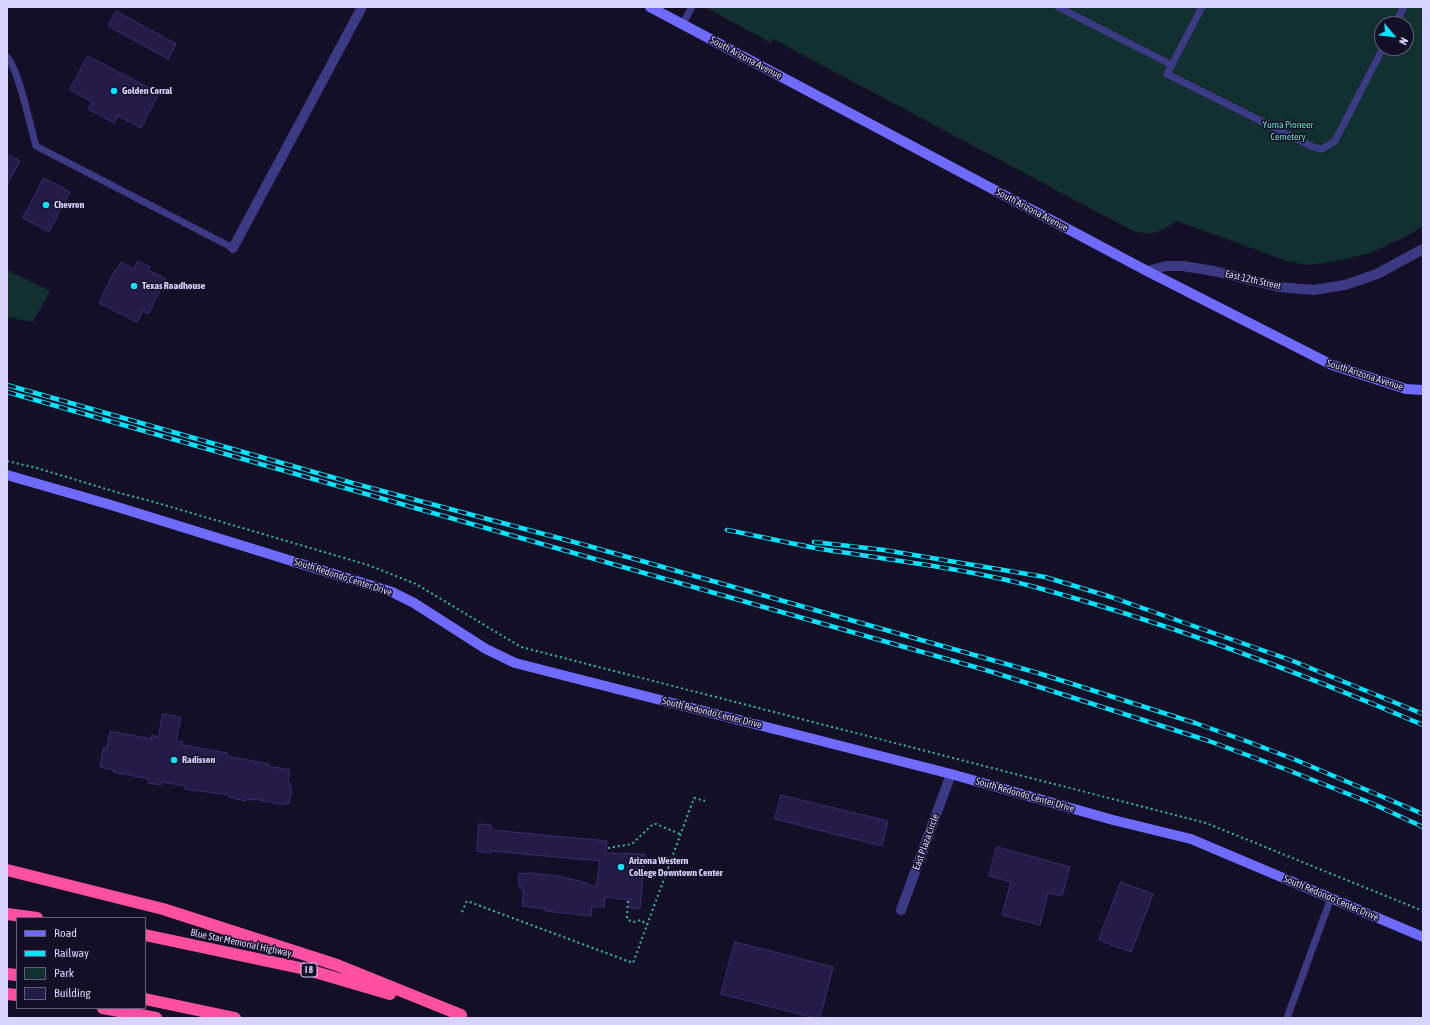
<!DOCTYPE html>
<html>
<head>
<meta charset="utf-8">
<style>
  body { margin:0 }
  #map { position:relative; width:1430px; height:1025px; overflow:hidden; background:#130f26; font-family:"Asap Condensed",sans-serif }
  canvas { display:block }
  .frame { position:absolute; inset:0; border:8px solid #d9d4ff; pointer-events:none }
  .legend { position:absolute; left:16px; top:917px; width:130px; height:92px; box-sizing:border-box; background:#130f26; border:1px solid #625e7d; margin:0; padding:5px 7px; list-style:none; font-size:12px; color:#d9d4ff }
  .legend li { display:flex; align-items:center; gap:8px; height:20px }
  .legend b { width:20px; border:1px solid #625e7d }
  .north { position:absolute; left:1374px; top:16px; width:40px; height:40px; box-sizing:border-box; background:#130f26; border:1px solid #625e7d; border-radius:50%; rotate:118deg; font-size:11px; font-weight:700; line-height:16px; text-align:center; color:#d9d4ff }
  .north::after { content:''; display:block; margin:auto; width:14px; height:18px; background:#00e5ff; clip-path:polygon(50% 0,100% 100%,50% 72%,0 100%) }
</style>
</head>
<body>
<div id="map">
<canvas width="1430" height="1025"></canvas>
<div class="frame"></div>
<ul class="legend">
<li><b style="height:5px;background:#6f6bff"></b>Road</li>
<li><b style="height:5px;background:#00e5ff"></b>Railway</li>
<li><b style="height:11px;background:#12302f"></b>Park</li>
<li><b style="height:11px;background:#241b47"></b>Building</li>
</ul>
<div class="north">N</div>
</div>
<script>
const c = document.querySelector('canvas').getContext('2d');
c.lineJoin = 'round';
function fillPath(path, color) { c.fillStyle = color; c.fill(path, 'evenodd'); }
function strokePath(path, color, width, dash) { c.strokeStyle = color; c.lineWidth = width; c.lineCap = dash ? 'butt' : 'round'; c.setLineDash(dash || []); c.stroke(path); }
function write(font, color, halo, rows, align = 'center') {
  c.font = font + ' "Asap Condensed",sans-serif'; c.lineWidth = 3; c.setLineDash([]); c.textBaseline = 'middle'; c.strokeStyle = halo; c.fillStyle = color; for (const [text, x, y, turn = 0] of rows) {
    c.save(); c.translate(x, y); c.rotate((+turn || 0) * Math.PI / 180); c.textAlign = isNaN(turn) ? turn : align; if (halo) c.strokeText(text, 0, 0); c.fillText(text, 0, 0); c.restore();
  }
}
fillPath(new Path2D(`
  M705,7H1423V226L1407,236L1370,253L1333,262L1307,265L1287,261L1177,221C1158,233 1154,237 1131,230L773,39L771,43ZM1382,24H1406V48H1382Z
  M7,270L50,291L33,322L7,317Z`), '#12302f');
const building = new Path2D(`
  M116,11L176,44L168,59L108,26Z
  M88,56L159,93L141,128L118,116L114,123L88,109L92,102L70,90Z
  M7,154L20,161L7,185Z
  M44,178L70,192L49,232L23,218Z
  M138,261L150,267L148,270L166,279L148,314L143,311L137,322L99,303L115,270L116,271L121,262L133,269Z
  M163,714L181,717L176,741L183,742L182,745L227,753V756L269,764L268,766L290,770L288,783H291L290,789H292L289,804L283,803V805L254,799L253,800L247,799L246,801L229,797V795L185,789V786L162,782L161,785L148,783L149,779L113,772L114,770L100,767L103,748H107L110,731L151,739L152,735L158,737Z
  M781,795L888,821L882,846L775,819Z
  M479,824L491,825V830L607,841L606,853L645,854L640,909L630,908V900L605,897L604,907H592L591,916L545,911L546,909L522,906L524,891H522V887H519L518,874L530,873L557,876L579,881L596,887L600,861L491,851V853L477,851Z
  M997,847L1070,867L1062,896L1048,893L1040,925L1002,915L1011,882L989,876Z
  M1121,882L1153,894L1131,952L1099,940Z
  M735,942L833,967L820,1018H814L721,994Z`);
fillPath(building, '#241b47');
strokePath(building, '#3b2d73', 1);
strokePath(new Path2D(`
  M7,461L37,468L116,492L154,502L368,565L416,584L521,647L1206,823L1423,911
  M608,848L632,844L653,824H656L680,834
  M628,901L627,918L628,920L634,922L641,920L647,925
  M462,912L467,901L633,963L694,798L705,801`), '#2fb8b0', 2, [2, 3]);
strokePath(new Path2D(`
  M1058,7L1172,65
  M1202,7L1167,74L1313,147L1322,149L1335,141L1383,48
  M1395,24L1404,7
  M682,25L692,7
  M7,57C18,67 31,129 36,146L233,248
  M1287,1018L1331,898`), '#3d3a85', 7);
strokePath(new Path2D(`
  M233,248L362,7
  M1147,271L1166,266H1183L1214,271L1279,287L1314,290L1345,285L1377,274L1423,249
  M901,910L951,774`), '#3d3a85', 10);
strokePath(new Path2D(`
  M650,7L1147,271L1332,365L1406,389L1423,390
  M7,475L111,505L392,592L414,603L486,649L515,663L951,774L1113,820L1191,839L1423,937`), '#6f6bff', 10);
strokePath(new Path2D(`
  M7,870L163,909L337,965L461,1015
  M7,914L37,918
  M145,935L305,969L390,994
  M7,974L17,975
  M7,994L17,995
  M145,999L235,1018
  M103,1008L156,1018`), '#ff4fa3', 12);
const rail = new Path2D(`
  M7,385L356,484L585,545L1038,673L1195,723L1246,741L1296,760L1423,814
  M7,392L989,671L1209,741L1285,769L1371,803L1423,827
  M727,530C765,537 803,547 841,552C906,562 972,570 1035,587C1167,623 1297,671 1423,725
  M814,542L884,550L1045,577L1111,597L1293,661L1423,714`);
strokePath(rail, '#00e5ff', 4.5);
strokePath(rail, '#130f26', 3, [9]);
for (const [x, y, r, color] of [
  [114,91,4,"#00e5ff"],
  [46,205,4,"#00e5ff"],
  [134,286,4,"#00e5ff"],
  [174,760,4,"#00e5ff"],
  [621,867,4,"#00e5ff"]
]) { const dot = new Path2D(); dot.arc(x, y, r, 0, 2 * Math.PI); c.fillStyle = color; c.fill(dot); strokePath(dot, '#130f26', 1.5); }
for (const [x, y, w] of [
  [309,970,16]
]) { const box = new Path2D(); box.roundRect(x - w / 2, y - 7, w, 14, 3); c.fillStyle = '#130f26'; c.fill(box); strokePath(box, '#d9d4ff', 1); }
write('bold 9px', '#d9d4ff', null, [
  ["I 8",309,970]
]);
write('10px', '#d9d4ff', '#130f26', [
  ["South Arizona Avenue",746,58,28],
  ["South Arizona Avenue",1032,210,28],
  ["East 12th Street",1253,280,13],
  ["South Arizona Avenue",1365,375,18],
  ["South Redondo Center Drive",343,577,18],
  ["South Redondo Center Drive",712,713,14],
  ["South Redondo Center Drive",1025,795,16],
  ["East Plaza Circle",926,842,-70],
  ["South Redondo Center Drive",1331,898,23],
  ["Blue Star Memorial Highway",241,943,12]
]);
write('bold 10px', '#d9d4ff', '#130f26', [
  ["Golden Corral",122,91],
  ["Chevron",54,205],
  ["Texas Roadhouse",142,286],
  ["Radisson",182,760],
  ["Arizona Western",629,861],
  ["College Downtown Center",629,873]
], 'left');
write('10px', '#5fe0c0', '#130f26', [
  ["Yuma Pioneer",1288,125],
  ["Cemetery",1288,137]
]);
</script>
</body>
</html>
